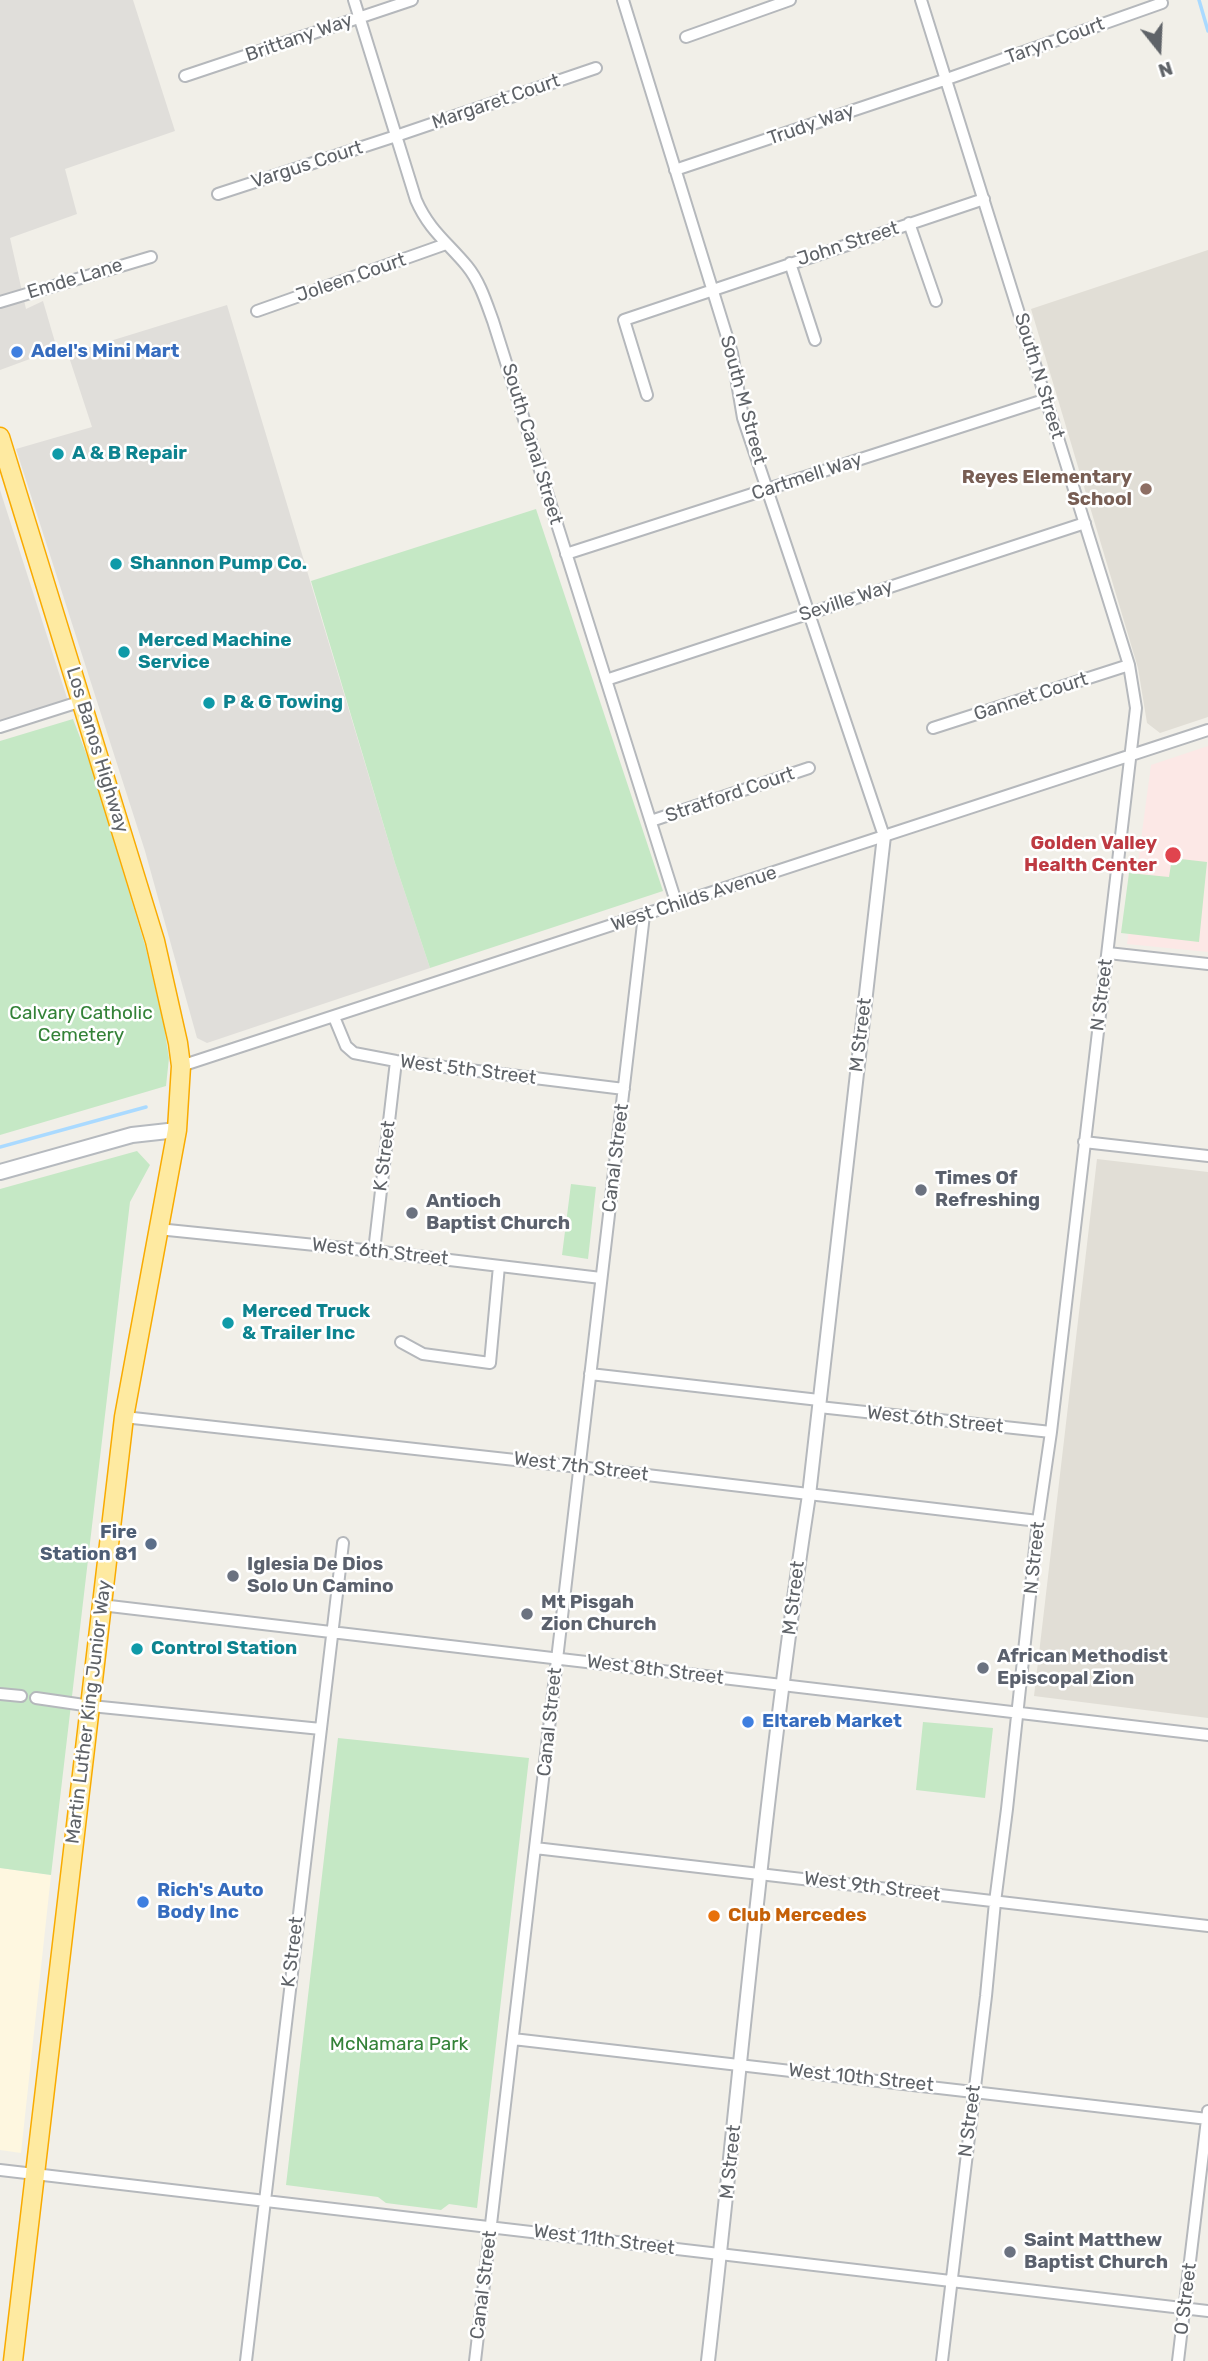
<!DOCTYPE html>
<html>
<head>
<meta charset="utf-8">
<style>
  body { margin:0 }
  #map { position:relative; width:1208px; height:2361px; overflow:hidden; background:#f1efe8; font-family:Rubik,sans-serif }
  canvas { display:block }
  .north { position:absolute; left:1124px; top:14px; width:70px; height:70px; -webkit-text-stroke:5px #fff; paint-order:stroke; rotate:162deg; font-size:19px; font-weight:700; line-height:28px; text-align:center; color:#5f6368 }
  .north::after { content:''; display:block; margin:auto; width:24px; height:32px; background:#5f6368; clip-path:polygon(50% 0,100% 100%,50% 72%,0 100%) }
</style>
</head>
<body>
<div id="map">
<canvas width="1208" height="2361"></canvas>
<div class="north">N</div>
</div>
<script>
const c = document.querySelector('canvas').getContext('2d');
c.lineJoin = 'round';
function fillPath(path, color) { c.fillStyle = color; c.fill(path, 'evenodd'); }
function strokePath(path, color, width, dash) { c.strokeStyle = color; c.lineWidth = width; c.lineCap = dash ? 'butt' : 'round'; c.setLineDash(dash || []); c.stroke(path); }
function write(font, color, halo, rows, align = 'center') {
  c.font = font + ' Rubik,sans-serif'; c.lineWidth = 5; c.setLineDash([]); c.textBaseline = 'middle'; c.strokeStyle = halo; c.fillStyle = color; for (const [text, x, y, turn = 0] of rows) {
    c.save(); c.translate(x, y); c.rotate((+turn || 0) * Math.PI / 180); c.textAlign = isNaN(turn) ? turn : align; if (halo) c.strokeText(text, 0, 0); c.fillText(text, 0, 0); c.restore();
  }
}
fillPath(new Path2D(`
  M0,1868L51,1875L21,2153L0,2150Z`), '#fef7e0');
fillPath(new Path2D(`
  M0,0H133L175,131L65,169L77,214L10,238L26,309L43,301L57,349L0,370Z
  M227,305L395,863L430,968L207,1043L197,1038L145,851L16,449L92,427L68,354Z
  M0,490L68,701L0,721Z`), '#e0deda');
fillPath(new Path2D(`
  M1208,250V717L1160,733L1147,723L1138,668L1031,309Z
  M1097,1159L1208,1172V1718L1034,1696Z`), '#e1ded6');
fillPath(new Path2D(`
  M1208,746V952L1127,944L1151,765Z`), '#fce8e6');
fillPath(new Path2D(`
  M536,509L663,891L430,968L395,863L311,581Z
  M73,719L92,769L145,945L164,1026L169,1058L166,1086L0,1135V741Z
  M1172,858L1207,862L1199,942L1121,933L1129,873L1169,877Z
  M137,1151L150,1165L130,1202L51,1875L0,1868V1189Z
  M571,1184L596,1187L588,1259L562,1255Z
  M923,1722L993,1728L985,1798L916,1790Z
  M338,1738L529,1758L477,2208L449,2204L441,2210L386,2203L378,2197L286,2185Z`), '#c5e8c5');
strokePath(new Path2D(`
  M1199,0L1208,31
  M0,1147L146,1107`), '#aadaff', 3.5);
const minor = new Path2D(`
  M354,0L416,200C429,230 447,242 467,266C480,282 486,302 493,321L677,905
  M623,0L732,353L743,418L884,836
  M921,0L1129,665L1136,708L1051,1432L1038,1521L1007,1809L995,1902L986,1996L942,2361
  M686,37L790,0
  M185,76L412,0
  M675,170L947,79L1162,3
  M218,194L396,136L596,68
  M909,223L936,301
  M790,263L815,340
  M0,302L151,257
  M257,311L446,244
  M647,395L624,320L984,199
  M566,554L1047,399
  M606,680L1085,523
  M0,727L82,701
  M933,728L1129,665
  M651,821L809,768
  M1108,953L1208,964
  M334,1017L346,1046L354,1053L396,1061L624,1089
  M181,1066L1208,730
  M1084,1142L1208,1156
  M158,1229L374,1251L601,1278
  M374,1251L396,1061
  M401,1342L423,1354L490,1363L499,1266
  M590,1374L819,1400
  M819,1407L1051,1432
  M124,1417L579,1467L1038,1521
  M101,1605L1208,1735
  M0,1694L21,1696
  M36,1698L91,1706L321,1729
  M535,1848L1208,1926
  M513,2039L1208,2119
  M0,2170L1208,2311
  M246,2361L343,1543
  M475,2361L644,915
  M1178,2361L1208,2111`);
const tertiary = new Path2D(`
  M708,2361C741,2072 765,1782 809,1495L884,836`);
const secondary = new Path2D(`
  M0,1172L132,1135L177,1130`);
const trunk = new Path2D(`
  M0,437L155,941L178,1043L181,1066L177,1130L124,1417L13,2361`);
strokePath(minor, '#b5b8bc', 14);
strokePath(tertiary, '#b5b8bc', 16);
strokePath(secondary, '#b6babf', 18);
strokePath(trunk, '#f9ab00', 21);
strokePath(minor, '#fff', 10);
strokePath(tertiary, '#fff', 12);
strokePath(secondary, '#fff', 14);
strokePath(trunk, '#feeaa1', 18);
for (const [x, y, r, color] of [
  [17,352,7,"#3f7fe0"],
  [58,454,7,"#0f9aa8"],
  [1146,489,7,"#8d6e63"],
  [116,564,7,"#0f9aa8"],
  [124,652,7,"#0f9aa8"],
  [209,703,7,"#0f9aa8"],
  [1173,855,9,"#e0444e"],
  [921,1190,7,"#6b7280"],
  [412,1213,7,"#6b7280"],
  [228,1323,7,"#0f9aa8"],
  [151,1544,7,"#5c6f8a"],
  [233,1576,7,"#6b7280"],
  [527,1614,7,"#6b7280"],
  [137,1649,7,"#0f9aa8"],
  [983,1668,7,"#6b7280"],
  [748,1722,7,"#3f7fe0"],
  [143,1902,7,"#3f7fe0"],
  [714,1916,7,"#e8710a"],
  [1010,2252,7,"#6b7280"]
]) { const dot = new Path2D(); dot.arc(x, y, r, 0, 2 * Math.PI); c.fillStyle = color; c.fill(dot); strokePath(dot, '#fff', 2.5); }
write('19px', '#5f6368', '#fff', [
  ["Brittany Way",299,38,-19],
  ["Taryn Court",1055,41,-20],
  ["Margaret Court",496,102,-19],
  ["Trudy Way",811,125,-19],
  ["Vargus Court",307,165,-18],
  ["John Street",848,244,-18],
  ["Joleen Court",351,278,-19],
  ["Emde Lane",75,279,-17],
  ["South N Street",1039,376,73],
  ["South M Street",743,400,75],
  ["South Canal Street",532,444,73],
  ["Cartmell Way",807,477,-18],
  ["Seville Way",846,601,-18],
  ["Gannet Court",1031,697,-18],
  ["Los Banos Highway",97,750,73],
  ["Stratford Court",730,795,-19],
  ["West Childs Avenue",694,899,-18],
  ["N Street",1102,995,-83],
  ["M Street",861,1035,-83],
  ["West 5th Street",468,1070,7],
  ["K Street",385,1156,-83],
  ["Canal Street",616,1158,-83],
  ["West 6th Street",380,1252,6],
  ["West 6th Street",935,1420,6],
  ["West 7th Street",581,1467,7],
  ["N Street",1035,1558,-84],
  ["M Street",794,1598,-83],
  ["West 8th Street",655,1670,7],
  ["Martin Luther King Junior Way",89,1712,-83],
  ["Canal Street",550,1722,-84],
  ["West 9th Street",872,1887,7],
  ["K Street",293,1952,-83],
  ["West 10th Street",861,2078,6],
  ["N Street",970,2121,-83],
  ["M Street",731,2162,-84],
  ["West 11th Street",604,2240,7],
  ["Canal Street",484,2285,-83],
  ["O Street",1186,2299,-83]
]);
write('bold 19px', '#366cbe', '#fff', [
  ["Adel's Mini Mart",31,352],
  ["Eltareb Market",762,1722],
  ["Rich's Auto",157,1891],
  ["Body Inc",157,1913]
], 'left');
write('bold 19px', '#0d838f', '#fff', [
  ["A & B Repair",72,454],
  ["Shannon Pump Co.",130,564],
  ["Merced Machine",138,641],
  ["Service",138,663],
  ["P & G Towing",223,703],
  ["Merced Truck",242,1312],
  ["& Trailer Inc",242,1334],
  ["Control Station",151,1649]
], 'left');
write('bold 19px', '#785e54', '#fff', [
  ["Reyes Elementary",1132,478],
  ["School",1132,500]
], 'right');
write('bold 19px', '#be3a42', '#fff', [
  ["Golden Valley",1157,844],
  ["Health Center",1157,866]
], 'right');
write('19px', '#348238', '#fff', [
  ["Calvary Catholic",81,1014],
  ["Cemetery",81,1036],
  ["McNamara Park",399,2045]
]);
write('bold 19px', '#5b616d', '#fff', [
  ["Times Of",935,1179],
  ["Refreshing",935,1201],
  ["Antioch",426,1202],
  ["Baptist Church",426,1224],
  ["Iglesia De Dios",247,1565],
  ["Solo Un Camino",247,1587],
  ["Mt Pisgah",541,1603],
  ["Zion Church",541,1625],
  ["African Methodist",997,1657],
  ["Episcopal Zion",997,1679],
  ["Saint Matthew",1024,2241],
  ["Baptist Church",1024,2263]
], 'left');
write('bold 19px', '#4e5e75', '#fff', [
  ["Fire",137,1533],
  ["Station 81",137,1555]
], 'right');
write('bold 19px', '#c56008', '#fff', [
  ["Club Mercedes",728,1916]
], 'left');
</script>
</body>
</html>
